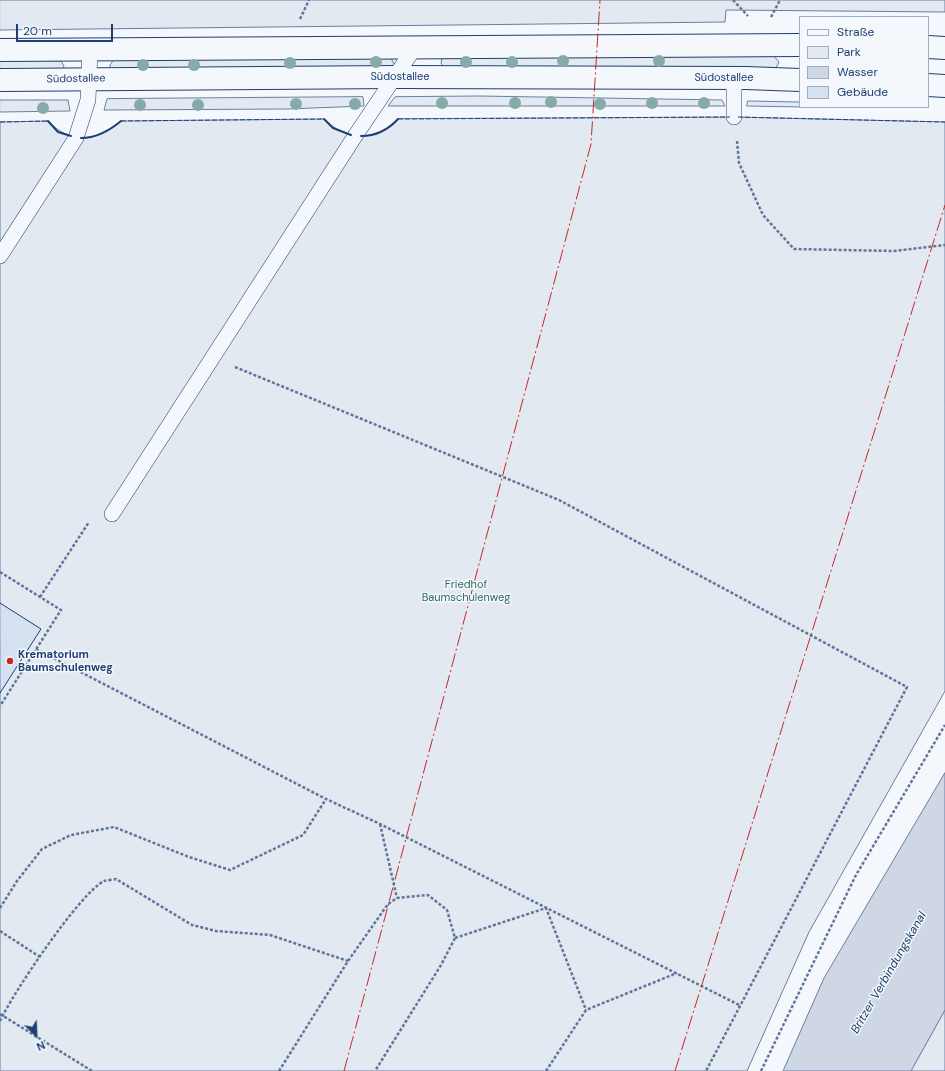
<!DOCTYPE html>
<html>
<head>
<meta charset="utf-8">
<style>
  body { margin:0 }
  #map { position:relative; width:945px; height:1071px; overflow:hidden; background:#f4f7fb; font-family:"DM Sans",sans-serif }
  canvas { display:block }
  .legend { position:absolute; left:799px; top:16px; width:130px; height:92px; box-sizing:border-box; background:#f4f7fb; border:1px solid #9eadc5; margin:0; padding:5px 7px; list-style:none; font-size:12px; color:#1d3f73 }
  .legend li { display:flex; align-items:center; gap:8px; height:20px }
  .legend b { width:20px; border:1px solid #9eadc5 }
  .north { position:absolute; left:16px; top:1015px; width:40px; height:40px; -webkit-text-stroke:3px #f4f7fb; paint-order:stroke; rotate:156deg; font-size:11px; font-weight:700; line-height:16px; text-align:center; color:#1d3f73 }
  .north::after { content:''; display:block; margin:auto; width:14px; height:18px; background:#1d3f73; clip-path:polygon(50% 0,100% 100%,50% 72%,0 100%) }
  .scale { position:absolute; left:16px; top:24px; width:97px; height:18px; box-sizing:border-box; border:2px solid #1d3f73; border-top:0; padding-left:5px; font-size:12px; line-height:14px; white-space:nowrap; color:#1d3f73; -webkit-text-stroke:3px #f4f7fb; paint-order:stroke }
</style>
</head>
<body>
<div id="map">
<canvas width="945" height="1071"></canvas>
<ul class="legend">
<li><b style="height:5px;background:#f4f7fb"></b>Straße</li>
<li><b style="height:11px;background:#e3e9f0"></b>Park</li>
<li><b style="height:11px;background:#cfd7e4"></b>Wasser</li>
<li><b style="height:11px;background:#d5e0f0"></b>Gebäude</li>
</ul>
<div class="north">N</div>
<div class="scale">20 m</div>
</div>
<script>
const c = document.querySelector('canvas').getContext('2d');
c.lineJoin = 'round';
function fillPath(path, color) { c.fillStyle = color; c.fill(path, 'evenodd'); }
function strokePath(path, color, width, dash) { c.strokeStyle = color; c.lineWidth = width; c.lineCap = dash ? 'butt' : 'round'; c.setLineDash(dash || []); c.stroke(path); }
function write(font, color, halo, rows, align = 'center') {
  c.font = font + ' "DM Sans",sans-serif'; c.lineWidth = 3; c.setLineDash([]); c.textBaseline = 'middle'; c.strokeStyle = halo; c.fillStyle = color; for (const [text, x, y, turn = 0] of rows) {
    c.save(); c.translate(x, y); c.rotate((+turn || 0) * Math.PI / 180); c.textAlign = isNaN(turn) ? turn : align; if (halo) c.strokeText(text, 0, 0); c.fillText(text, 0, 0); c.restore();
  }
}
const green = new Path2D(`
  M0,0H945V12L726,10L725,22L0,30Z
  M774,56L779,62L776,68L444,69L441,63L442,58Z
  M391,58L394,64L393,67L110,69V65L114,59Z
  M0,59L61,61L64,66L62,70L0,73Z
  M479,96L722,100L725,106H388L395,97Z
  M363,97L364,106L287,109L104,110L107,99Z
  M0,100H68L70,111L0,112Z
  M748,101L800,102V107H803L747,106Z
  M734,117L945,122V691L809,932L747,1071H0V122L48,121C71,145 97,142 121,121L324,119C346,141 377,142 398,119Z
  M945,1010V1071H911Z`);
fillPath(green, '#e3e9f0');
strokePath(green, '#687fa3', 1);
const water = new Path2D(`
  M945,773V1010L911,1071H783L824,978Z`);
fillPath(water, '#cfd7e4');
strokePath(water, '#687fa3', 1);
const building = new Path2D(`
  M0,603L41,629L0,693Z`);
fillPath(building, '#d5e0f0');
strokePath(building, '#1d3f73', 1);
const lane = new Path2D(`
  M734,78V117
  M0,256L76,138L88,100L90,49
  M112,514L355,136L415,47`);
const secondary = new Path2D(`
  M928,47L945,48
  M0,50L800,45
  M0,80L394,77L746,78L800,80
  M928,85L945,86`);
strokePath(lane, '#1d3f73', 16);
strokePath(secondary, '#1d3f73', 24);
strokePath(new Path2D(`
  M733,0L748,16
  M771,17L780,0
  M300,19L309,0
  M737,141L739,163L763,215L794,249L894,251L945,245
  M235,367L559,500L907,687L706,1071
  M0,572L61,610L0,706
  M40,597L89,522
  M36,649L326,799L380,824L739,1005
  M380,824L397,898
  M0,908L17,881L42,849L71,835L114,827L189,857L230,870L303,835L326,799
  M0,931L40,957
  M455,938L546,908L586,1010
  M0,1014L92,1071
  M0,1021C13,993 79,894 104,881C107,880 113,880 116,879L192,925L216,931L270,935L348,961
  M279,1071L348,961L388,904L397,898L428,895L447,910L455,938L441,965L375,1071
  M546,1071L586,1010L677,973
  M761,1071L856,875L945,725`), '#5e769c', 2.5, [3, 2]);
strokePath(lane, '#f4f7fb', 15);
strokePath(secondary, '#f4f7fb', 22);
strokePath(new Path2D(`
  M738,117L945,122
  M398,119L730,117
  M121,121L324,119
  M0,122L48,121`), '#1d3f73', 1, [5, 2]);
strokePath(new Path2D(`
  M324,119L333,128L351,135
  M48,121L58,132L71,136
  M361,136C376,136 388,130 398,119
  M81,138C97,138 109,131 121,121`), '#1d3f73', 2);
strokePath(new Path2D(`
  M344,1071L591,144L600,0
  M675,1071L945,205`), '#c62828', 1, [14, 3, 2, 3]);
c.fillStyle = '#86aba6';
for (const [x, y] of [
  [563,61],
  [659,61],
  [376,62],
  [466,62],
  [512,62],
  [290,63],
  [143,65],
  [194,65],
  [551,102],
  [442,103],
  [515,103],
  [652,103],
  [704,103],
  [296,104],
  [355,104],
  [600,104],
  [140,105],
  [198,105],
  [43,108]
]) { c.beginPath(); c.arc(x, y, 6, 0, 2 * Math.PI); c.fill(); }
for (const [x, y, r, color] of [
  [10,661,4,"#c62828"]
]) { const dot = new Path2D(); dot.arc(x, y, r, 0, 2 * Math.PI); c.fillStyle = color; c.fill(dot); strokePath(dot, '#f4f7fb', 1.5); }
write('11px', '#1d3f73', '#f4f7fb', [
  ["Südostallee",400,77],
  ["Südostallee",724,78],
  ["Südostallee",76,79,-1]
]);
write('11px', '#2c6c60', '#f4f7fb', [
  ["Friedhof",466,585],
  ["Baumschulenweg",466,598]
]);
write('bold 11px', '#1d3f73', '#f4f7fb', [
  ["Krematorium",18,655],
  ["Baumschulenweg",18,668]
], 'left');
write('italic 12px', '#1d3f73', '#f4f7fb', [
  ["Britzer Verbindungskanal",889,973,-60]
]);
</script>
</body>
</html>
